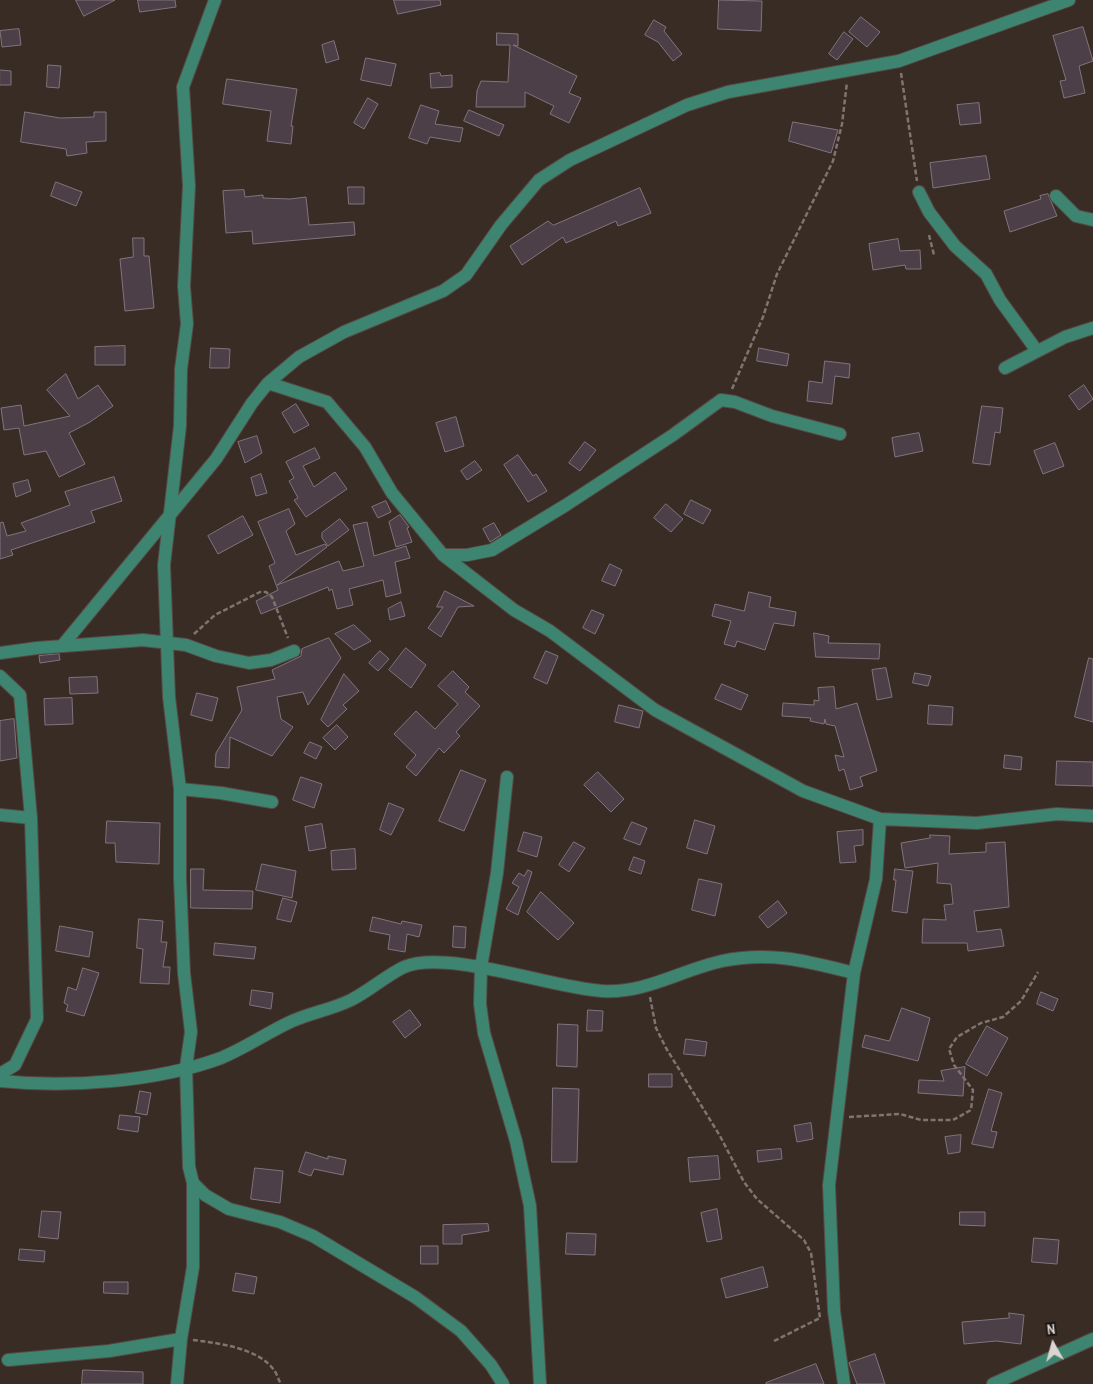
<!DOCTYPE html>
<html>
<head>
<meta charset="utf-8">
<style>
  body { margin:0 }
  #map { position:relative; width:1093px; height:1384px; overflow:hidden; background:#392c25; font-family:"Archivo Narrow",sans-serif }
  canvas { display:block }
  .north { position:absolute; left:1028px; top:1319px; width:50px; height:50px; -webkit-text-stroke:4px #1c1613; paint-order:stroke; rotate:353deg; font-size:14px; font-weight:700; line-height:20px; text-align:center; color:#dcd4d0 }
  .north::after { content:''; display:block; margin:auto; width:18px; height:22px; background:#dcd4d0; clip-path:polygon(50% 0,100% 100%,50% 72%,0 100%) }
</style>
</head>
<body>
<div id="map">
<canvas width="1093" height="1384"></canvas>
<div class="north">N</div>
</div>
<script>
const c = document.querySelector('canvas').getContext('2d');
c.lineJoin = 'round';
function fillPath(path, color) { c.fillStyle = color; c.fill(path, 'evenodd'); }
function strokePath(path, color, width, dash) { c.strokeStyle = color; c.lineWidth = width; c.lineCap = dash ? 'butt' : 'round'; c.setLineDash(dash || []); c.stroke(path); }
const building = new Path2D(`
  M76,0H115L84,16Z
  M138,0H175L176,7L140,12Z
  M394,0H440L441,5L398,14Z
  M719,0L762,1L761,31L718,29Z
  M861,17L880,32L867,47L849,32Z
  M654,20L666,27L664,31L682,54L673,61L658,42L645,35Z
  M1083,27L1093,61L1079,66L1085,93L1064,98L1060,81L1066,80L1053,36Z
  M19,29L21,45L2,47L0,31Z
  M844,32L853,39L837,60L829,54Z
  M497,33L518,34V46L513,45L577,76L569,93L581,98L569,123L550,114L554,106L525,92V107H476L477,91L481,81L508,82L510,45H497Z
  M334,41L339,59L326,63L322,45Z
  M366,58L396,64L391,86L361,80Z
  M48,65L61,66L59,88L47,87Z
  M0,70L11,71V85H0Z
  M440,73L441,76L452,75V87L431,88L430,74Z
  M227,79L297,89L291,126H293L291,144L267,141L271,111L223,104Z
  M368,98L378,104L364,129L354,123Z
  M979,103L981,123L960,125L957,105Z
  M421,105L439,111L435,124L463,128L460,142L430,137L427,144L409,138Z
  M469,110L504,125L499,136L464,121Z
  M25,112L60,118L94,117V112H106V141L86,142L87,153L67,156L66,149L21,142Z
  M793,122L838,130L831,153L789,141Z
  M986,156L990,179L933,188L930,163Z
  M56,182L82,192L76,206L51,196Z
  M348,187H364V204H349Z
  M640,188L651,213L618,226L616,221L566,243L563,237L522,265L510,246L548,221L553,225Z
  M244,190L245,197L263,195V198L290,199L306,197L309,225L354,222L355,235L253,244L252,231L226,233L223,191Z
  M1048,194L1057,216L1010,232L1004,211L1041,199L1040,196Z
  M133,238H144V256H149L154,308L125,311L120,259L133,257Z
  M898,239L900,251L920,250L921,269H906L905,265L873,270L869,244Z
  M125,346V365H95V347Z
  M211,348L230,349L229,368H210Z
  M759,348L789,354L787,366L757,361Z
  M825,361L850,364L849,378L835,376L832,404L807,401L809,381L822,383Z
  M66,374L78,399L98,385L113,406L90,422L69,433L85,464L59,477L46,451L24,455L19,428L4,430L1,408L21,405L24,426L70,416L47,390Z
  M1084,385L1093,399L1079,410L1069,396Z
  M296,404L309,425L294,433L282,413Z
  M982,406L1003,408L1000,433L995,432L990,465L973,463Z
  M456,417L464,446L445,452L436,423Z
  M919,433L923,451L895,457L892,438Z
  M257,436L262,453L245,463L238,442Z
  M585,442L596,450L580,471L569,463Z
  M1055,443L1064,466L1043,474L1034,451Z
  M315,448L320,458L303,466L314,487L335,472L347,489L306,517L294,500L298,498L289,481L294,478L286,462Z
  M518,455L533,476L536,474L547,491L528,502L504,465Z
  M475,461L482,470L467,480L461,471Z
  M261,474L267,493L256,496L251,478Z
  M114,477L122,501L91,511L95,522L11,550L13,555L0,559V523L3,522L7,536L26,531L21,523L70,505L65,492Z
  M28,480L31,491L16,497L13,484Z
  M691,500L711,510L703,524L684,514Z
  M386,501L391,512L378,518L372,507Z
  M666,504L683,519L671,532L654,518Z
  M289,509L295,524L286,531L296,555L325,544L327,547L277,585L339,561L343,571L364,566L353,525L367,522L374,556L406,546L410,558L395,562L401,593L386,597L383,580L349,589L353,605L337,609L332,589L329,591L328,587L261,614L256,601L278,590L269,566L275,563L258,522Z
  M400,515L409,527L407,528L412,542L396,547L389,522Z
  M243,516L253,535L218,554L208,536Z
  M340,519L349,530L328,546L322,538V533Z
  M494,523L501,535L490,542L483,529Z
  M610,564L622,570L615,586L602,581Z
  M445,591L474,606L458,607L441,637L428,628L443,607H437Z
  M749,592L771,597L769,607L796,612L794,626L774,623L765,650L737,641L735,647L724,644L731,621L712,616L715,604L744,611Z
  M401,602L405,616L390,620L388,609Z
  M592,610L604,615L595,634L583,628Z
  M354,625L371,641L354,650L335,634Z
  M814,633L829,636L828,643L880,644L879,659L816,657Z
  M329,638L341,658L308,705L303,692L277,697L281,719L293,727L272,756L230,737L229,768L215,767L216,753L242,710L237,687L275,679L272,670L297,658L301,656L302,649Z
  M406,648L426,665L411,688L389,670Z
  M380,651L389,659L378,671L369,663Z
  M546,651L558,656L547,684L534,678Z
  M59,654L60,660L40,663L39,656Z
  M1089,658L1093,659V722L1075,717Z
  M886,668L892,697L877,700L872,670Z
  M453,671L469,687L465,692L480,706L456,732L460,736L444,753L439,748L416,776L406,767L416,755L394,734L416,711L435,729L458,704L438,686Z
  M915,673L931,676L928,686L913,683Z
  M344,674L359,691L343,705L347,709L328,727L321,720Z
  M97,677L98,693L70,694L69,678Z
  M722,684L748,695L741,710L715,699Z
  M834,687L836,709L857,703L877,771L860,777L863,786L850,790L844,769L839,771L835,755L844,757L835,726L826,724L825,719L824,724L810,721L811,718L782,716L783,703L814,705V700L819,701L818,688Z
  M197,693L218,698L212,721L191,715Z
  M72,698L73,724L45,725L44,699Z
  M619,705L643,711L639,728L615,722Z
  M929,705L953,707L952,725L928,724Z
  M14,719L17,758L0,761V721Z
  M337,725L348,737L335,750L323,738Z
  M310,742L322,747L316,759L304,753Z
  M1005,755L1022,757L1021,770L1004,768Z
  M1057,761L1093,762V786L1056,785Z
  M461,770L486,780L464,831L439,821Z
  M598,772L624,799L611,812L584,785Z
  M301,777L322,784L314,808L293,800Z
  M389,803L404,809L391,835L380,830Z
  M695,820L715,826L707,854L687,848Z
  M107,821L160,823L159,864L116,862L115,843H106Z
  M632,822L647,828L640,845L624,839Z
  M322,824L326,848L309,851L305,827Z
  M863,830V845L854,846L856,862L840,863L837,832Z
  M524,832L542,837L537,857L518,851Z
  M930,835L950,836L949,854L986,852V843L1005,842L1009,907L974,911L977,932L1001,929L1004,946L968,951L967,943H922L923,919L946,920L944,905L953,904L951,884L937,883L938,863L905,868L901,843L930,838Z
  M574,842L585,848L569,872L559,865Z
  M355,849L356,869L332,870L331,851Z
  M634,857L645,861L641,874L629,870Z
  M262,864L296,871L292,898L256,890Z
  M191,869H204L203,890L253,891L252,909L191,908Z
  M895,869L913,871L907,913L892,911L896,880H894Z
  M528,870L532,872L518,915L506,909L519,887L512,883L519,873L524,876Z
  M699,879L722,884L715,916L692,910Z
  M541,892L574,923L558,940L527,912Z
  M283,898L297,902L291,922L277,919Z
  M778,901L787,913L768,928L759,917Z
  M373,917L401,924L402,921L422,925L419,937L407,934L405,952L388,949L390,935L370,931Z
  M139,919L163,921L161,942H167L163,967H170L169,984L140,983L143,949L137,948Z
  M60,926L93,932L89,957L56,951Z
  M454,926L466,927L465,948L453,947Z
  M215,943L256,947L254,959L214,955Z
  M83,968L99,973L84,1016L66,1011L68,1005L64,1003L68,987L76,990Z
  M252,990L273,993L271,1009L250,1005Z
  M1041,992L1058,999L1053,1011L1037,1004Z
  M902,1008L930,1018L918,1061L862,1047L865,1035L889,1041Z
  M410,1010L421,1025L405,1038L393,1022Z
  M588,1010L603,1011L602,1031H587Z
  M558,1024L578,1025L577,1067L557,1066Z
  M987,1026L1008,1038L987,1076L966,1064Z
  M686,1039L707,1042L705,1056L684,1054Z
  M965,1067L963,1096L918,1093L919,1080L944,1081L941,1071Z
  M649,1074H672V1087H649Z
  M553,1088L579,1089L577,1162H552Z
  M989,1089L1002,1093L991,1131L997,1132L993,1148L972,1144Z
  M140,1091L151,1093L147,1115L136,1113Z
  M120,1115L140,1117L138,1132L118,1129Z
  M811,1123L813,1139L797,1142L794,1126Z
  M961,1135L960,1152L948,1154L945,1137Z
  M781,1149L782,1159L758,1162L757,1151Z
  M306,1152L328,1159V1156L346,1160L343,1175L314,1169L311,1176L299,1172Z
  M718,1156L720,1179L690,1182L688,1158Z
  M255,1168L283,1171L280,1203L251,1199Z
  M717,1209L722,1239L707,1242L701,1213Z
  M42,1211L61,1212L58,1239L39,1237Z
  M960,1212H985V1226L960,1225Z
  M488,1224L489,1231L462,1235V1244H443V1225Z
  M567,1233L596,1234L595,1255L566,1254Z
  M1034,1238L1059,1240L1057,1264L1032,1262Z
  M421,1246H438V1264H421Z
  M20,1249L45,1251L44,1262L19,1260Z
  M763,1267L768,1287L726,1298L721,1279Z
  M236,1273L257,1277L254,1294L233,1291Z
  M104,1282H128V1294L104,1293Z
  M1009,1313L1024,1315L1021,1344L996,1341L964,1344L962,1322L1009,1318Z
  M875,1354L885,1384H857L849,1363Z
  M816,1364L824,1384H766V1383Z
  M83,1370L143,1372V1384H82Z`);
fillPath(building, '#4c3f47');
strokePath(building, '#82747c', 1);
const minor = new Path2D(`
  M215,0L183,87L189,186L184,286L187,324L181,369L180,426L164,565L169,697L180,789V879L184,973L191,1032L186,1067L189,1167L193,1183L205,1195L229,1209L280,1222L313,1236L415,1297L461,1331L491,1365L503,1384
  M919,192L929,212L955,246L986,274L1000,300L1037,351
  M1056,196L1076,216L1093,220
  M1005,368L1065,337L1093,328
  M268,383L327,402L365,447L392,493L443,555L514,610L550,631L655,710L803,791L880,819L977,823L1057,814L1093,816
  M443,555H467L492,550L566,505L673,435L721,400L735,402L772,416L840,434
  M62,646L216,459L252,403L268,383L299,357L344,332L443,291L466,275L501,225L539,180L570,160L687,105L728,92L899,61L1069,0
  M0,653L37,648L143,640L186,645L216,656L249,663L271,660L294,651
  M0,676L20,695L31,818L37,1019L15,1065L0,1074
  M507,777L497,873L481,967L480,1004L484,1033L516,1141L530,1206L540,1384
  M180,789L221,793L272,802
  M0,815L31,818
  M0,1081C68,1088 156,1082 221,1058C245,1048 265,1034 288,1023C308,1013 331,1010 351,1000C369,991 387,975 404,967C447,949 552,988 602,991C645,994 681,970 722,961C771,951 807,961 854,973
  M8,1360L109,1351L181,1339
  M177,1384L181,1339L193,1267V1183
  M844,1384L834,1311L829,1185L854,973L876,879L880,819
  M993,1384L1093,1339`);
strokePath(minor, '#564a44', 14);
strokePath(new Path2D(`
  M901,73L917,181
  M929,235L934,255
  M732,389L763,317L777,274L833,161L842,124L847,82
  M194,634L215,615L260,592H266L272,597L288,638
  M650,997L656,1028L666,1048L720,1136L744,1182L757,1199L804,1240L811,1253L820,1318
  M849,1117L900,1114L921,1120H953L971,1110L973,1090L954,1065L949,1049L957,1037L981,1023L1003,1017L1021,1001L1038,972
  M193,1340C218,1343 258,1348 274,1370C277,1374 278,1379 281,1384
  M774,1341L820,1318`), '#7f756f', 2.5, [5, 2.5]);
strokePath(minor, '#3e8571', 12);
</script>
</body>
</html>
